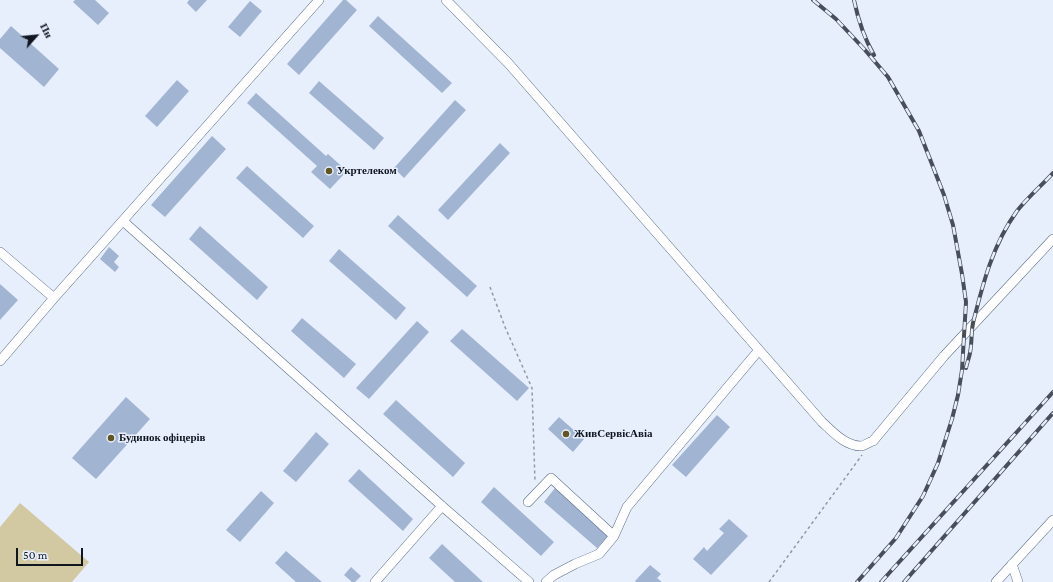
<!DOCTYPE html>
<html>
<head>
<meta charset="utf-8">
<style>
  body { margin:0 }
  #map { position:relative; width:1053px; height:582px; overflow:hidden; background:#e7effc; font-family:"Crimson Pro",serif }
  canvas { display:block }
  .north { position:absolute; left:16px; top:16px; width:40px; height:40px; -webkit-text-stroke:3px #e7effc; paint-order:stroke; rotate:63deg; font-size:11px; font-weight:700; line-height:16px; text-align:center; color:#0f1620 }
  .north::after { content:''; display:block; margin:auto; width:14px; height:18px; background:#0f1620; clip-path:polygon(50% 0,100% 100%,50% 72%,0 100%) }
  .scale { position:absolute; left:16px; top:548px; width:67px; height:18px; box-sizing:border-box; border:2px solid #0f1620; border-top:0; padding-left:5px; font-size:12px; line-height:14px; white-space:nowrap; color:#0f1620; -webkit-text-stroke:3px #e7effc; paint-order:stroke }
</style>
</head>
<body>
<div id="map">
<canvas width="1053" height="582"></canvas>
<div class="north">Пн</div>
<div class="scale">50 m</div>
</div>
<script>
const c = document.querySelector('canvas').getContext('2d');
c.lineJoin = 'round';
function fillPath(path, color) { c.fillStyle = color; c.fill(path, 'evenodd'); }
function strokePath(path, color, width, dash) { c.strokeStyle = color; c.lineWidth = width; c.lineCap = dash ? 'butt' : 'round'; c.setLineDash(dash || []); c.stroke(path); }
function write(font, color, halo, rows, align = 'center') {
  c.font = font + ' "Crimson Pro",serif'; c.lineWidth = 3; c.setLineDash([]); c.textBaseline = 'middle'; c.strokeStyle = halo; c.fillStyle = color; for (const [text, x, y, turn = 0] of rows) {
    c.save(); c.translate(x, y); c.rotate((+turn || 0) * Math.PI / 180); c.textAlign = isNaN(turn) ? turn : align; if (halo) c.strokeText(text, 0, 0); c.fillText(text, 0, 0); c.restore();
  }
}
fillPath(new Path2D(`
  M20,503L89,562L72,582H0V527Z`), '#d2c9a3');
fillPath(new Path2D(`
  M75,0H95L109,13L98,25L73,2Z
  M189,0H207L196,12L187,3Z
  M343,0H346L357,10L299,75L287,64Z
  M250,1L262,11L240,37L228,27Z
  M378,16L452,83L442,93L369,26Z
  M11,26L59,69L44,87L0,48V39Z
  M177,80L189,91L157,127L145,116Z
  M319,81L384,138L374,150L309,93Z
  M256,93L326,156L328,154L347,171L330,189L311,172L317,166L247,103Z
  M455,100L466,110L404,178L394,168Z
  M212,136L226,149L165,217L151,205Z
  M500,143L510,153L448,220L438,210Z
  M247,166L314,226L303,238L236,178Z
  M398,215L477,286L467,297L388,226Z
  M200,226L268,287L257,300L189,239Z
  M109,247L119,256L114,262L119,267L115,272L100,259Z
  M339,249L406,308L396,320L329,261Z
  M0,284L18,300L0,320Z
  M302,318L356,364L344,378L291,331Z
  M417,321L429,332L369,399L356,388Z
  M462,329L529,388L517,401L450,341Z
  M126,397L150,419L96,479L72,458Z
  M396,400L465,463L453,477L383,414Z
  M717,415L730,427L686,477L672,465Z
  M559,417L584,439L573,452L548,429Z
  M316,432L329,444L296,482L283,471Z
  M359,469L413,519L403,531L348,481Z
  M494,487L554,542L541,556L481,502Z
  M555,488L609,535L597,548L544,502Z
  M261,491L274,503L240,542L226,530Z
  M729,519L748,536L711,575L693,559L704,547L707,551L724,533L719,529Z
  M442,544L483,582H455L429,558Z
  M286,551L322,582H296L275,563Z
  M650,565L661,574L657,578L662,582H636L635,581Z
  M351,567L361,576L355,582H352L344,575Z`), '#a1b4d2');
const minor = new Path2D(`
  M446,0L509,64L822,422C832,431 845,446 861,446C864,446 869,442 873,441L944,356L1053,239
  M123,221L442,506L529,582
  M0,252L54,298
  M0,361L54,298L319,0
  M528,502L551,478L614,536
  M1012,564L1018,582
  M375,582L442,506
  M546,582L554,575L575,564L599,554L614,536L627,507L759,350
  M996,582L1053,520`);
strokePath(minor, '#5b6c88', 10);
strokePath(new Path2D(`
  M490,287L505,327L532,388L535,482
  M769,582L862,455`), '#9098a4', 1.5, [3, 3]);
strokePath(minor, '#fff', 9);
const rail = new Path2D(`
  M813,0L836,19L865,50L888,77L919,131L944,195L953,225L962,274L966,302L962,370L958,395L952,419L938,463L923,496L896,538L857,582
  M854,0C858,19 864,38 874,55
  M966,368C967,363 969,358 970,353C972,343 971,333 973,323C983,283 993,244 1017,211C1027,198 1041,186 1053,173
  M881,582L1053,392
  M904,582L1053,413`);
strokePath(rail, '#484f5a', 4);
strokePath(rail, '#e7effc', 2.5, [8]);
for (const [x, y, r, color] of [
  [329,171,4,"#615522"],
  [566,434,4,"#615522"],
  [111,438,4,"#615522"]
]) { const dot = new Path2D(); dot.arc(x, y, r, 0, 2 * Math.PI); c.fillStyle = color; c.fill(dot); strokePath(dot, '#e7effc', 1.5); }
write('bold 11px', '#0f1620', '#e7effc', [
  ["Укртелеком",337,171],
  ["ЖивСервісАвіа",574,434],
  ["Будинок офіцерів",119,438]
], 'left');
</script>
</body>
</html>
